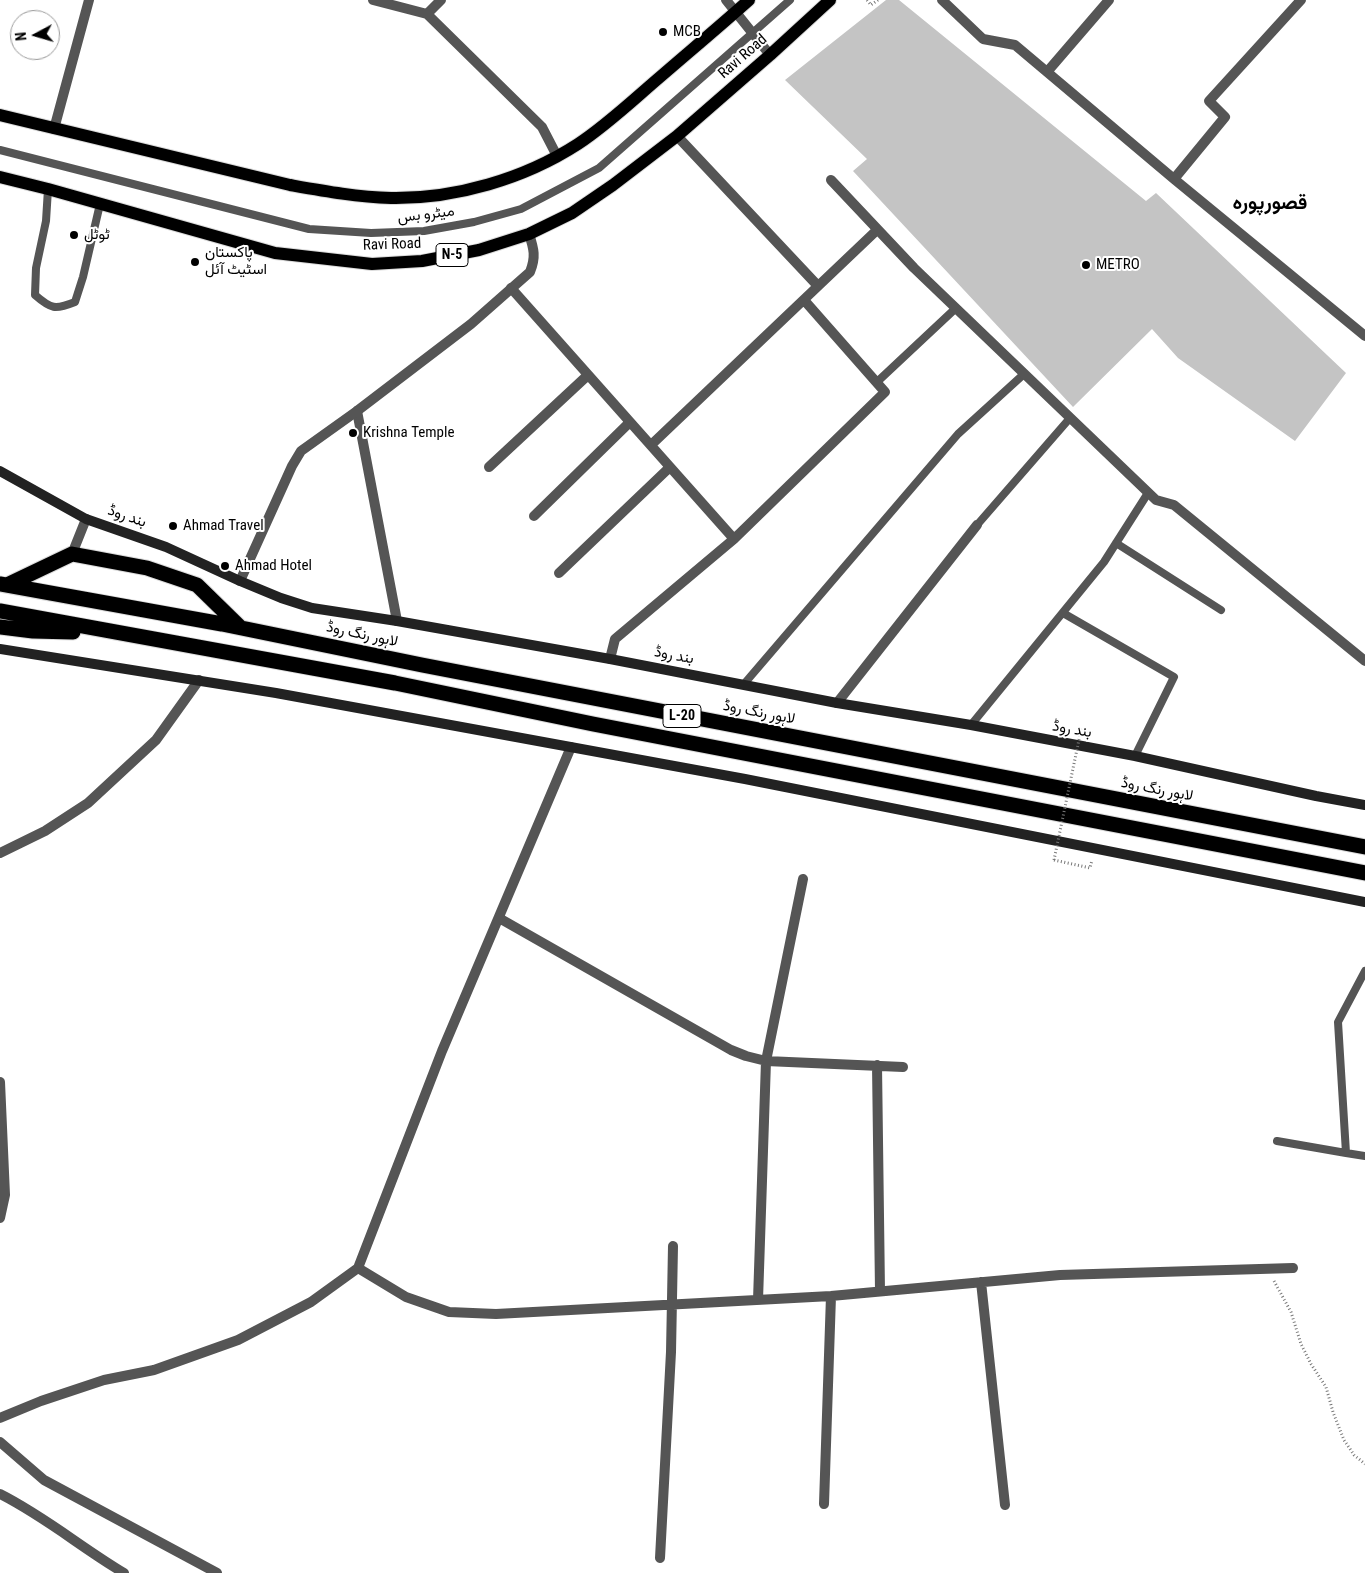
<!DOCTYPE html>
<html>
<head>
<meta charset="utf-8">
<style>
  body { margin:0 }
  #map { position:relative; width:1365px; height:1573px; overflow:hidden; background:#fff; font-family:"Roboto Condensed",sans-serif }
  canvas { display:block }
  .north { position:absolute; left:10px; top:10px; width:50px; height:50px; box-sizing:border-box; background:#fff; border:1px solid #999; border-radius:50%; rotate:264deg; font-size:14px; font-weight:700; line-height:20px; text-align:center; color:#000 }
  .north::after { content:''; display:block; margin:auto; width:18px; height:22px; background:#000; clip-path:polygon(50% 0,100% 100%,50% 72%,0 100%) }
</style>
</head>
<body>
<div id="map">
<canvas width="1365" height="1573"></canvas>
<div class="north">N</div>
</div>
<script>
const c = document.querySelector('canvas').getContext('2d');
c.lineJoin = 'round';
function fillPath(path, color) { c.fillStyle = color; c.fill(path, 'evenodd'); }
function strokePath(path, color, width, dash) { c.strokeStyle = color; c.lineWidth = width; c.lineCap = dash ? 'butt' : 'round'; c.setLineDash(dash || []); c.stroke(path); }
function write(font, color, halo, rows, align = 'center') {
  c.font = font + ' "Roboto Condensed",Vazirmatn,sans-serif'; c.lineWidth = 4; c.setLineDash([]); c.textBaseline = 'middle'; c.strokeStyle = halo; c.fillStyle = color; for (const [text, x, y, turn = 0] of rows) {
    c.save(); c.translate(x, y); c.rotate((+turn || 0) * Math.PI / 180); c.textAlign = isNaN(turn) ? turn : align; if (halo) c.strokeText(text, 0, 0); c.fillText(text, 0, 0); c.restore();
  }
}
fillPath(new Path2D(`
  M886,0H899L1146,201L1156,193L1346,373L1295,441L1178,358L1152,329L1073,407L853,171L867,159L785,80Z`), '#c4c4c4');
const primary = new Path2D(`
  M0,115L290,185C324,191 357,197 391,198C455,199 524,179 578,144C607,125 633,100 660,77C690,51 720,26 749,0
  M0,177L48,189L275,253L372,264L422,261L479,250L529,234L572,213L613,185L677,136L770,55L830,0`);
const motorway = new Path2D(`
  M0,584L222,624L422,665L1365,847
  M7,585L72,554L147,568L197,585L241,628
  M0,611L395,683L593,724L1365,873
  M0,627L33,631L73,632`);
strokePath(primary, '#dbdbdb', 14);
strokePath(motorway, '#dbdbdb', 17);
strokePath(new Path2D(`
  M867,0L871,5L878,0
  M1081,730L1092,733
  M1054,860L1090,868L1092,860
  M1274,1281L1291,1312L1301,1344L1311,1364L1326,1387L1333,1412L1344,1440L1354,1455L1365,1464`), '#777', 3, [1, 2.5]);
strokePath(new Path2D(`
  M0,150L309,229L371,233L424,231L474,222L521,209L599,168L790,0
  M48,189L46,221L36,268L35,295C51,309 55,310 75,302L83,277L100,204
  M877,382L956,308
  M977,525L1070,418
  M1116,543L1221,610
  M1063,613L1174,677L1135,756
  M744,684L958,434L1024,374
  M971,725L1104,562L1148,493
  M1365,971L1338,1022L1346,1153L1365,1156
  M1277,1141L1346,1153`), '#555', 8);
strokePath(new Path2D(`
  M373,0L427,14L542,127L557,156
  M726,0L770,55
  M942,0L983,39L1015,45L1174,179L1365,336
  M427,14L441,0
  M1047,72L1109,0
  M54,129L89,0
  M677,136L818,286
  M1174,179L1225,117L1209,101L1301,0
  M831,180L914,268L1156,500L1174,505L1365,661
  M511,288L734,539
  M357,411L397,621
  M651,445L877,230
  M489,467L588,375
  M534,516L630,422
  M559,573L670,467
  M610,659L615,639L734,539L885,392L804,300
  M837,703L977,525
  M0,853L45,831L88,803L156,740L199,680
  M499,918L731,1050L746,1056L766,1061L903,1067
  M877,1065L880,1291
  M0,1082L5,1195L0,1218
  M358,1268L406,1297L449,1312L496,1314L831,1296L1060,1275L1293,1268
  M981,1282L1005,1505
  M758,1300L766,1061L803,879
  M0,1418L41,1401L104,1380L154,1370L238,1340L311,1302L358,1268L442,1051L571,747
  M0,1442L44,1480L217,1573
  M0,1494C44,1516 82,1548 124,1573
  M824,1504L831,1296
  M660,1558L671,1352L673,1246`), '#555', 10);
strokePath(new Path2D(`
  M72,554L86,519
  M240,581L292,466L301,451L357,411L471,324L530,272C536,257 534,249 529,234`), '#555', 10);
strokePath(new Path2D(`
  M0,471L86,519L166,547L240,581L281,598L312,608L397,621L610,659L837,703L971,725L1135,756L1316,796L1365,805
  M0,649L276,693L745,779L1365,902`), '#222', 10);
strokePath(primary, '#000', 12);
strokePath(motorway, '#000', 15);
strokePath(new Path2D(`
  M1054,860L1081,730`), '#777', 3, [1, 2.5]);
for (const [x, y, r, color] of [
  [663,32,5,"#000"],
  [74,235,5,"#000"],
  [195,262,5,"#000"],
  [1086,265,5,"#000"],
  [353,433,5,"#000"],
  [173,526,5,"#000"],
  [225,566,5,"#000"]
]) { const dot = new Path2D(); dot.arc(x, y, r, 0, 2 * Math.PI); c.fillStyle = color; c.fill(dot); strokePath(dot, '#fff', 2); }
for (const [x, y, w] of [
  [452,255,32],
  [682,716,38]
]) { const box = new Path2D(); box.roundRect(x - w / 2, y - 11.5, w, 23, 4); c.fillStyle = '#fff'; c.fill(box); strokePath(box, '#000', 1); }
write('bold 14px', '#000', null, [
  ["N-5",452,255],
  ["L-20",682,716]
]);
write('15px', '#000', '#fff', [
  ["MCB",673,32],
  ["ٹوٹل",84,235],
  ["پاکستان",205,253],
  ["اسٹیٹ آئل",205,270],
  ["METRO",1096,265],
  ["Krishna Temple",363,433],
  ["Ahmad Travel",183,526],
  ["Ahmad Hotel",235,566]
], 'left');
write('15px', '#000', '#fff', [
  ["Ravi Road",743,57,-41],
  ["میٹرو بس",426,215,-7],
  ["Ravi Road",392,245,-2],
  ["بند روڈ",127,517,19],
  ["لاہور رنگ روڈ",362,635,12],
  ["بند روڈ",674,656,11],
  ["لاہور رنگ روڈ",759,713,11],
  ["بند روڈ",1072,730,10],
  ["لاہور رنگ روڈ",1157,790,11]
]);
write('bold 20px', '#000', '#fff', [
  ["قصورپورہ",1270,204]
]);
</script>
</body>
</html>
